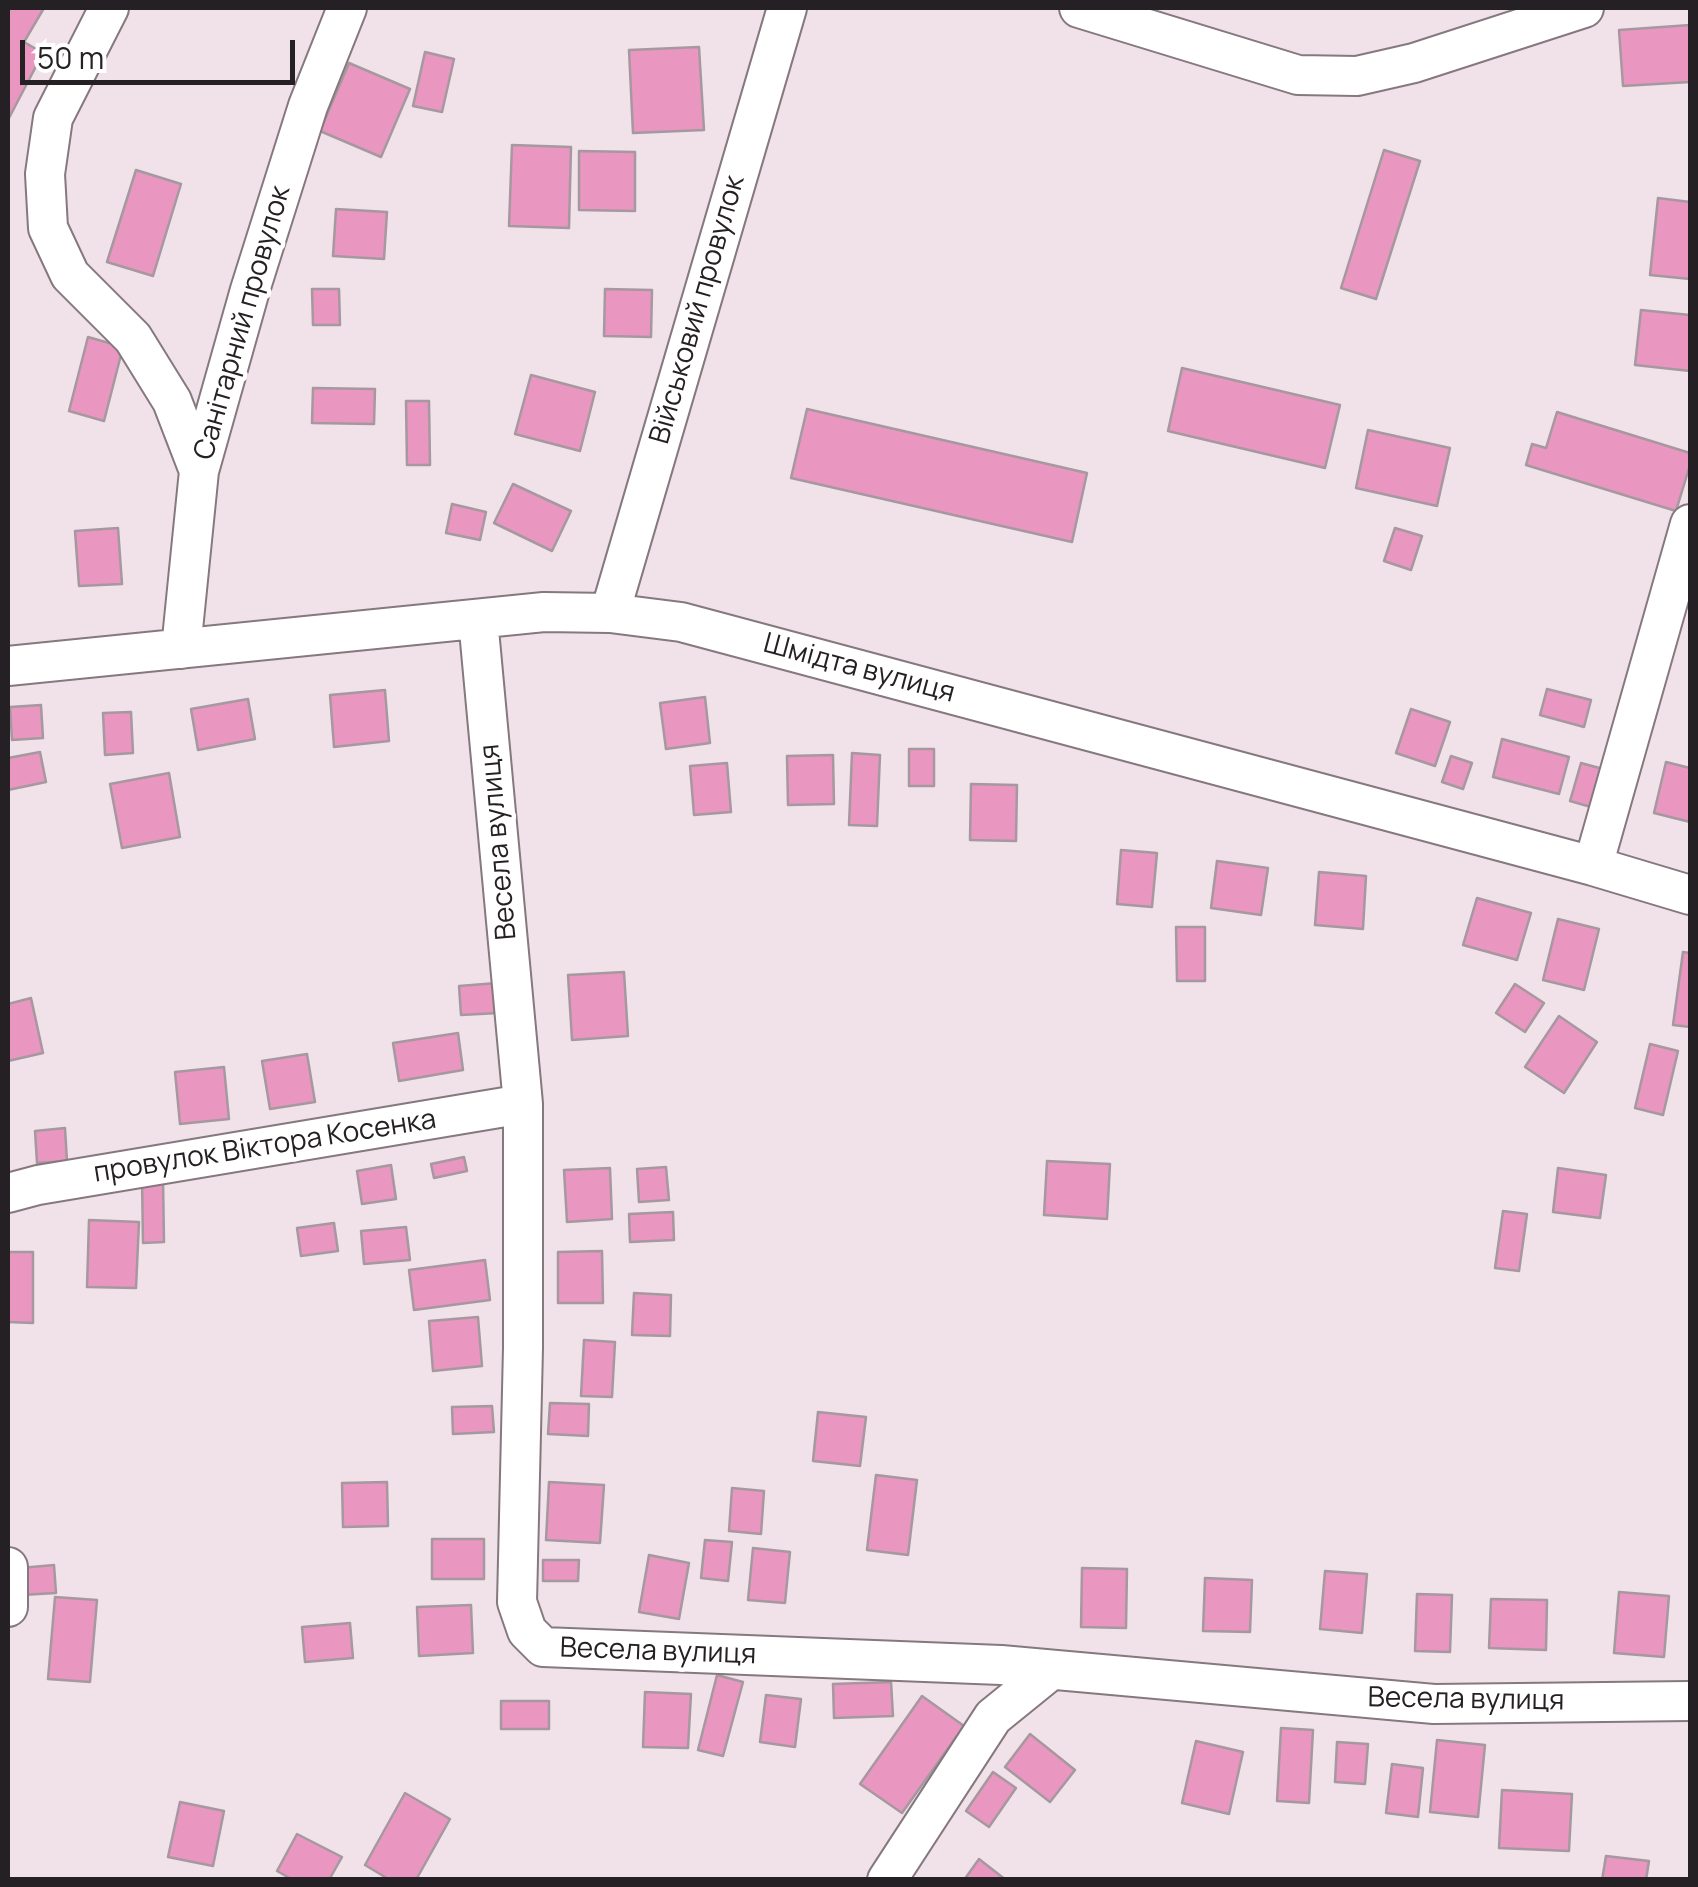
<!DOCTYPE html>
<html>
<head>
<meta charset="utf-8">
<style>
  body { margin:0 }
  #map { position:relative; width:1698px; height:1887px; overflow:hidden; background:#f1e2e9; font-family:Manrope,sans-serif }
  canvas { display:block }
  .frame { position:absolute; inset:0; border:10px solid #252023; pointer-events:none }
  .scale { position:absolute; left:20px; top:40px; width:275px; height:45px; box-sizing:border-box; border:5px solid #252023; border-top:0; padding-left:12px; font-size:30px; line-height:35px; white-space:nowrap; color:#252023; -webkit-text-stroke:8px #fff; paint-order:stroke }
</style>
</head>
<body>
<div id="map">
<canvas width="1698" height="1887"></canvas>
<div class="frame"></div>
<div class="scale">50 m</div>
</div>
<script>
const c = document.querySelector('canvas').getContext('2d');
c.lineJoin = 'round';
function fillPath(path, color) { c.fillStyle = color; c.fill(path, 'evenodd'); }
function strokePath(path, color, width, dash) { c.strokeStyle = color; c.lineWidth = width; c.lineCap = dash ? 'butt' : 'round'; c.setLineDash(dash || []); c.stroke(path); }
function write(font, color, halo, rows, align = 'center') {
  c.font = font + ' Manrope,sans-serif'; c.lineWidth = 9; c.setLineDash([]); c.textBaseline = 'middle'; c.strokeStyle = halo; c.fillStyle = color; for (const [text, x, y, turn = 0] of rows) {
    c.save(); c.translate(x, y); c.rotate((+turn || 0) * Math.PI / 180); c.textAlign = isNaN(turn) ? turn : align; if (halo) c.strokeText(text, 0, 0); c.fillText(text, 0, 0); c.restore();
  }
}
const building = new Path2D(`
  M8,8H44L24,42L43,53L9,118Z
  M1690,25V82L1623,86L1619,30Z
  M699,47L704,130L633,133L629,50Z
  M425,52L454,59L442,112L413,106Z
  M349,63L410,89L381,157L320,131Z
  M512,145L571,147L569,228L509,226Z
  M1384,150L1420,161L1376,299L1341,288Z
  M579,151L635,152V211L579,210Z
  M136,170L181,184L153,276L107,262Z
  M1658,198L1690,202V279L1650,275Z
  M336,209L387,212L384,259L333,256Z
  M312,289H339L340,325H313Z
  M605,289L652,290L651,337L604,336Z
  M1641,310L1690,315V371L1635,365Z
  M88,337L123,347L104,421L69,411Z
  M1182,368L1340,405L1325,468L1168,431Z
  M531,375L595,392L580,451L515,434Z
  M313,388L375,389L374,424L312,423Z
  M406,401H429L430,465H407Z
  M807,409L1087,473L1072,542L791,478Z
  M1557,412L1690,453V465L1676,511L1526,465L1532,444L1546,448Z
  M1368,430L1450,448L1437,506L1356,488Z
  M513,484L571,511L552,551L494,523Z
  M452,504L486,512L480,540L446,533Z
  M118,528L122,584L79,586L75,531Z
  M1395,528L1422,536L1411,570L1384,561Z
  M1547,689L1591,700L1584,727L1540,715Z
  M385,690L389,741L334,747L330,695Z
  M705,697L710,743L666,749L660,703Z
  M248,699L255,739L198,750L191,709Z
  M41,705L43,738L12,740L10,707Z
  M1411,709L1450,722L1435,766L1396,753Z
  M131,712L133,753L105,755L103,713Z
  M1502,739L1569,757L1559,794L1493,777Z
  M909,749H934V786H909Z
  M40,752L46,782L8,790V758Z
  M852,753L880,755L877,826L849,825Z
  M833,755L834,804L788,805L787,756Z
  M1451,756L1472,763L1463,789L1442,782Z
  M1666,762L1690,768V822L1654,813Z
  M727,763L731,812L694,815L690,766Z
  M1581,763L1603,769L1591,807L1570,801Z
  M169,773L180,837L122,848L110,784Z
  M971,784L1017,785L1016,841L970,840Z
  M1121,850L1157,853L1152,907L1117,904Z
  M1217,861L1268,868L1261,915L1211,908Z
  M1319,872L1366,876L1363,929L1315,925Z
  M1477,898L1531,913L1517,960L1463,945Z
  M1558,919L1599,929L1584,990L1543,980Z
  M1176,927H1205V981H1177Z
  M1683,952L1690,953V1027L1673,1025Z
  M624,972L628,1036L572,1040L568,975Z
  M497,983L499,1013L461,1015L459,986Z
  M1515,984L1544,1003L1525,1032L1496,1013Z
  M31,998L43,1053L8,1061V1004Z
  M1559,1016L1597,1042L1564,1093L1525,1067Z
  M458,1033L463,1070L399,1081L393,1043Z
  M1650,1044L1678,1051L1663,1115L1635,1108Z
  M307,1054L315,1102L270,1109L262,1061Z
  M224,1067L229,1119L180,1124L175,1072Z
  M65,1128L67,1161L37,1163L35,1131Z
  M464,1157L467,1171L434,1178L431,1164Z
  M1047,1161L1110,1164L1107,1219L1044,1215Z
  M391,1165L396,1199L362,1204L357,1171Z
  M666,1167L669,1200L639,1202L637,1169Z
  M610,1168L612,1219L567,1222L564,1170Z
  M1558,1168L1606,1175L1600,1218L1553,1212Z
  M142,1179H163L164,1242L143,1243Z
  M1503,1211L1527,1214L1519,1271L1495,1268Z
  M673,1212L674,1240L630,1242L629,1214Z
  M89,1220L139,1222L136,1288L87,1287Z
  M334,1223L338,1251L301,1256L297,1228Z
  M406,1227L410,1260L364,1264L361,1231Z
  M602,1251L603,1303H558V1252Z
  M8,1252H33V1323L8,1322Z
  M485,1260L490,1300L414,1310L409,1270Z
  M634,1293L671,1295L670,1336L632,1335Z
  M478,1317L482,1366L433,1371L429,1321Z
  M584,1340L615,1342L612,1397L581,1396Z
  M550,1403L589,1404L588,1436L548,1434Z
  M492,1406L494,1432L453,1434L452,1407Z
  M818,1412L866,1417L860,1466L813,1461Z
  M876,1475L917,1480L908,1555L867,1550Z
  M387,1482L388,1526L343,1527L342,1483Z
  M549,1482L604,1485L600,1543L546,1540Z
  M732,1488L764,1491L761,1534L729,1531Z
  M432,1539H484V1579H432Z
  M705,1540L732,1542L728,1581L701,1578Z
  M753,1548L790,1552L785,1603L748,1600Z
  M649,1555L689,1563L679,1619L639,1612Z
  M543,1560H579L578,1581H543Z
  M54,1565L56,1593L22,1595L20,1568Z
  M1082,1568L1127,1569L1126,1628L1081,1627Z
  M1325,1571L1367,1574L1362,1633L1320,1629Z
  M1205,1578L1252,1580L1250,1632L1203,1631Z
  M1619,1592L1669,1596L1664,1657L1614,1653Z
  M1417,1594L1452,1595L1450,1652L1415,1651Z
  M55,1597L97,1600L90,1682L48,1679Z
  M1491,1599L1547,1600L1546,1650L1489,1648Z
  M471,1605L473,1653L419,1656L417,1607Z
  M350,1623L353,1658L305,1662L302,1627Z
  M717,1675L743,1682L723,1756L698,1750Z
  M891,1682L893,1716L834,1718L833,1684Z
  M645,1692L691,1694L688,1748L643,1747Z
  M766,1695L801,1699L795,1747L760,1742Z
  M922,1696L964,1726L902,1813L860,1784Z
  M501,1701H549V1729H501Z
  M1281,1728L1313,1730L1309,1803L1277,1801Z
  M1030,1734L1075,1770L1050,1802L1005,1767Z
  M1437,1740L1485,1745L1478,1817L1430,1812Z
  M1196,1741L1243,1752L1229,1814L1182,1803Z
  M1337,1742L1368,1744L1365,1784L1335,1782Z
  M1392,1764L1423,1768L1418,1817L1386,1813Z
  M993,1772L1016,1788L989,1827L966,1811Z
  M1502,1790L1572,1794L1569,1851L1499,1848Z
  M405,1793L450,1819L416,1880H390L365,1865Z
  M180,1802L224,1811L213,1866L168,1857Z
  M297,1834L342,1857L329,1880H293L277,1871Z
  M1606,1856L1649,1861L1646,1880H1602Z
  M979,1859L1006,1880H964Z`);
fillPath(building, '#e996c0');
strokePath(building, '#a6989f', 2.5);
const minor = new Path2D(`
  M109,8L53,118L45,174L48,228L70,275L133,338L172,401L199,471
  M1079,8L1298,75L1357,76L1414,63L1584,8
  M610,613L787,8
  M478,619L523,1104V1348L517,1602L527,1631L543,1647L1001,1665L1434,1704L1690,1701
  M181,649L199,471L250,290L308,106L347,8
  M8,666L544,612L610,613L681,622L1593,866L1690,895
  M1593,866L1690,524
  M8,1193L38,1185L523,1104
  M8,1607V1567
  M887,1880L993,1717L1051,1670`);
strokePath(minor, '#85787e', 42);
strokePath(minor, '#fff', 38);
write('28px', '#252023', '#fff', [
  ["Військовий провулок",698,310,-74],
  ["Санітарний провулок",243,323,-74],
  ["Шмідта вулиця",859,669,15],
  ["Весела вулиця",499,842,-95],
  ["провулок Віктора Косенка",265,1147,-9],
  ["Весела вулиця",658,1652,2],
  ["Весела вулиця",1466,1700,1]
]);
</script>
</body>
</html>
